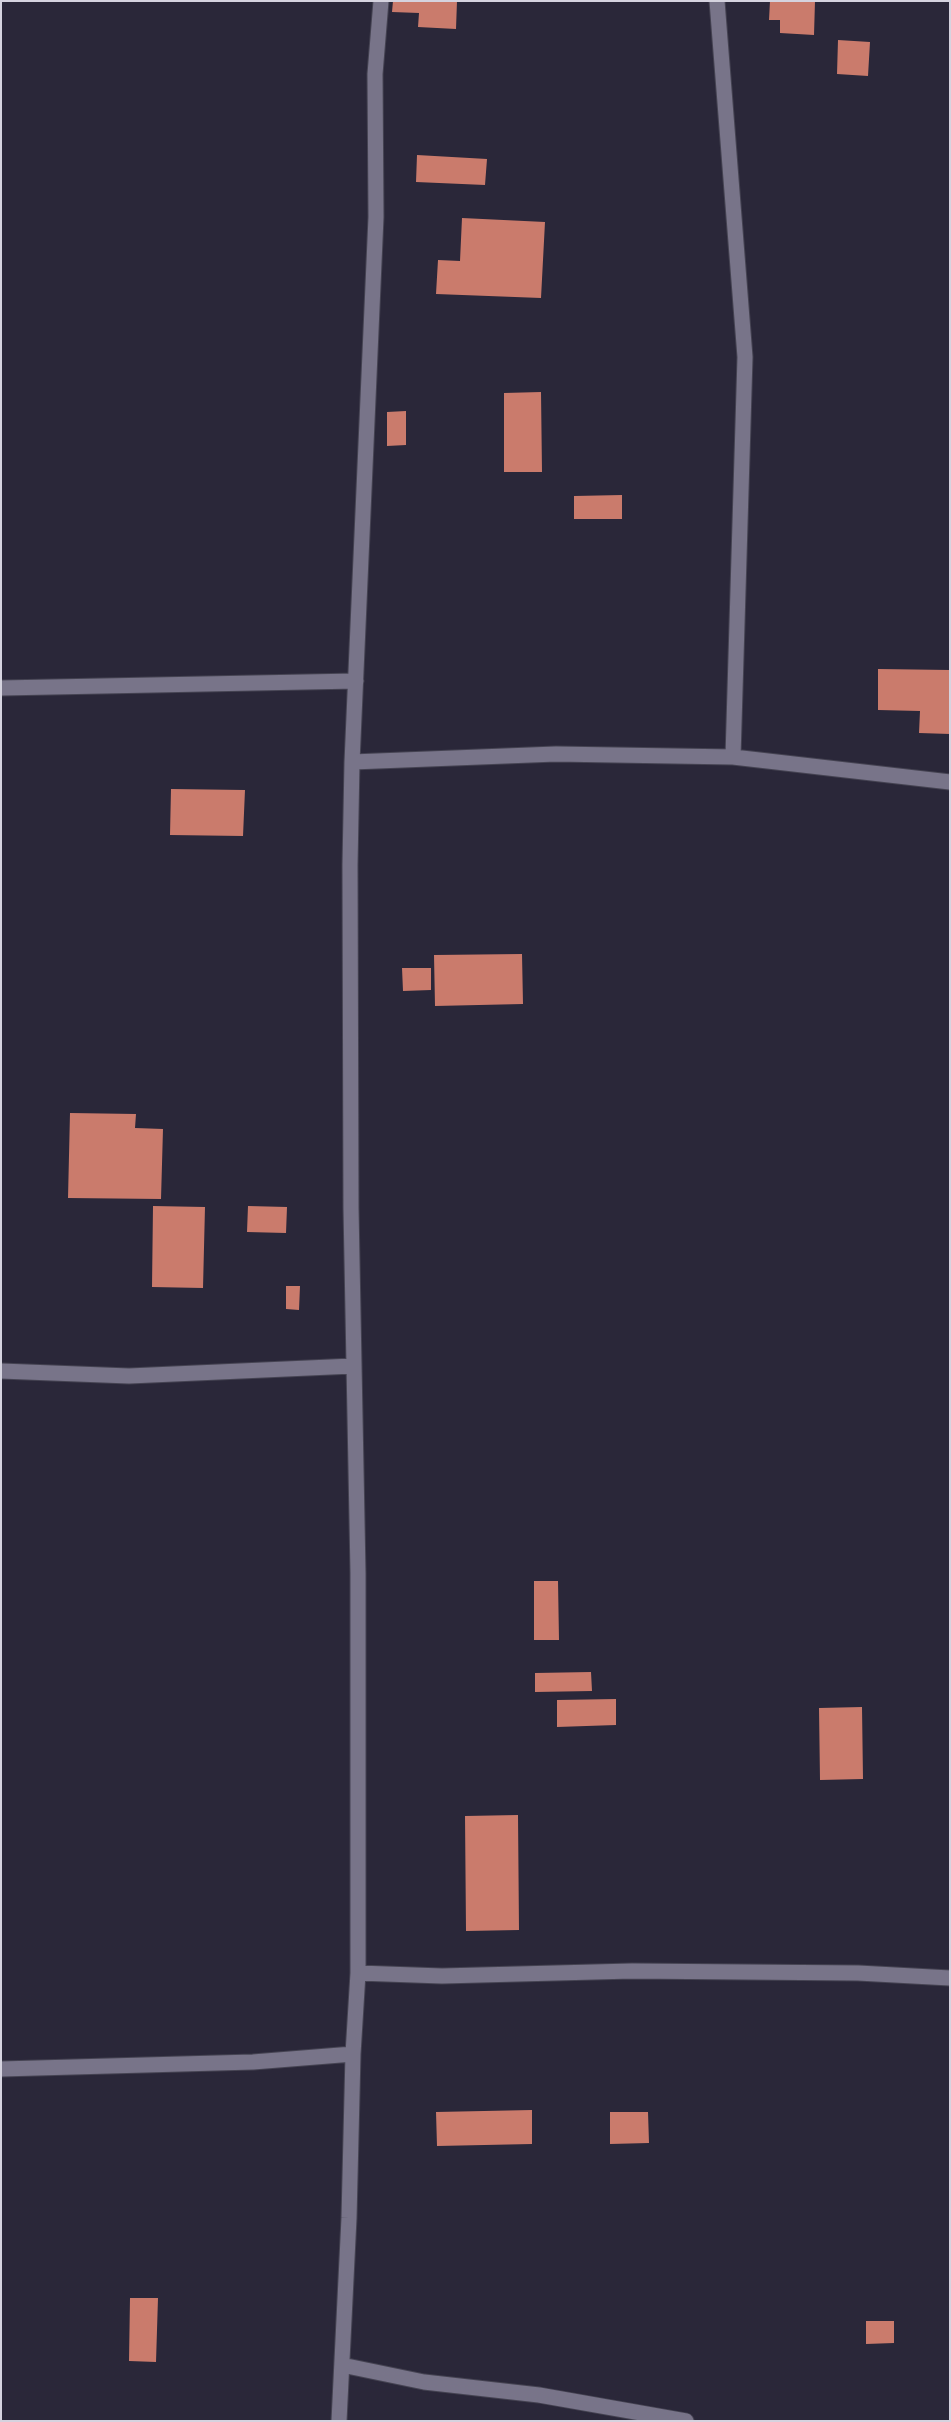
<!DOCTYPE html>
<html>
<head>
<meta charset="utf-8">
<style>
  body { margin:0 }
  #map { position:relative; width:951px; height:2422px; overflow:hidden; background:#2a2739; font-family:"Work Sans",sans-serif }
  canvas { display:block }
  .frame { position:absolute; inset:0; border:2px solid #d5d3df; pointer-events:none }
</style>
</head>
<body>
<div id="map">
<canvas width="951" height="2422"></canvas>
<div class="frame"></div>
</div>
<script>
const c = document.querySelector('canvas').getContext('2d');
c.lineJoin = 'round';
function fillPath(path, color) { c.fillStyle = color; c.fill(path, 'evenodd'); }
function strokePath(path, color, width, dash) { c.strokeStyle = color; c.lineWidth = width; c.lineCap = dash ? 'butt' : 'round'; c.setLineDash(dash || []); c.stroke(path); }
fillPath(new Path2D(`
  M393,1H457L456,29L418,27L419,13L392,12Z
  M770,1H815L814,35L780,33V20H769Z
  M838,40L870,42L868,76L837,74Z
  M417,155L487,159L485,185L416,182Z
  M462,218L545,222L541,298L436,294L438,260L460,261Z
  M541,392L542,472H504V393Z
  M406,411V445L387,446V412Z
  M622,495V519H574V496Z
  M878,669L950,670V734L919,733L920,711L878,710Z
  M171,789L245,790L243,836L170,835Z
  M522,954L523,1004L435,1006L434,955Z
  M402,968H431V990L403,991Z
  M70,1113L136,1114L135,1128L163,1129L161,1199L68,1198Z
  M153,1206L205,1207L203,1288L152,1287Z
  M248,1206L287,1207L286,1233L247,1232Z
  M286,1286H300L299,1310L286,1309Z
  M534,1581H558L559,1640H534Z
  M591,1672L592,1691L535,1692V1673Z
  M616,1699V1725L557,1727V1700Z
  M862,1707L863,1779L820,1780L819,1708Z
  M518,1815L519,1930L466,1931L465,1816Z
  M532,2110V2144L437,2146L436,2112Z
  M610,2112H648L649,2143L610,2144Z
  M130,2298H158L156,2362L129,2361Z
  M866,2321H894V2343L866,2344Z`), '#ca7b6c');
const street = new Path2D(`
  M717,1L745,357L733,757
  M1,688L356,681
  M352,762L556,754L733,757L950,782
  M1,1371L129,1376L353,1366
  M358,1973L442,1976L632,1971L858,1973L950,1978
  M1,2069L253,2062L353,2054
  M342,2365L424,2382L539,2395L686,2421
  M339,2421L349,2218L353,2054L358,1973V1573L351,1208L350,865L352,762L376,217L375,74L381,1`);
strokePath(street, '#454352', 17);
strokePath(street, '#787489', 15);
</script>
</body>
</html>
